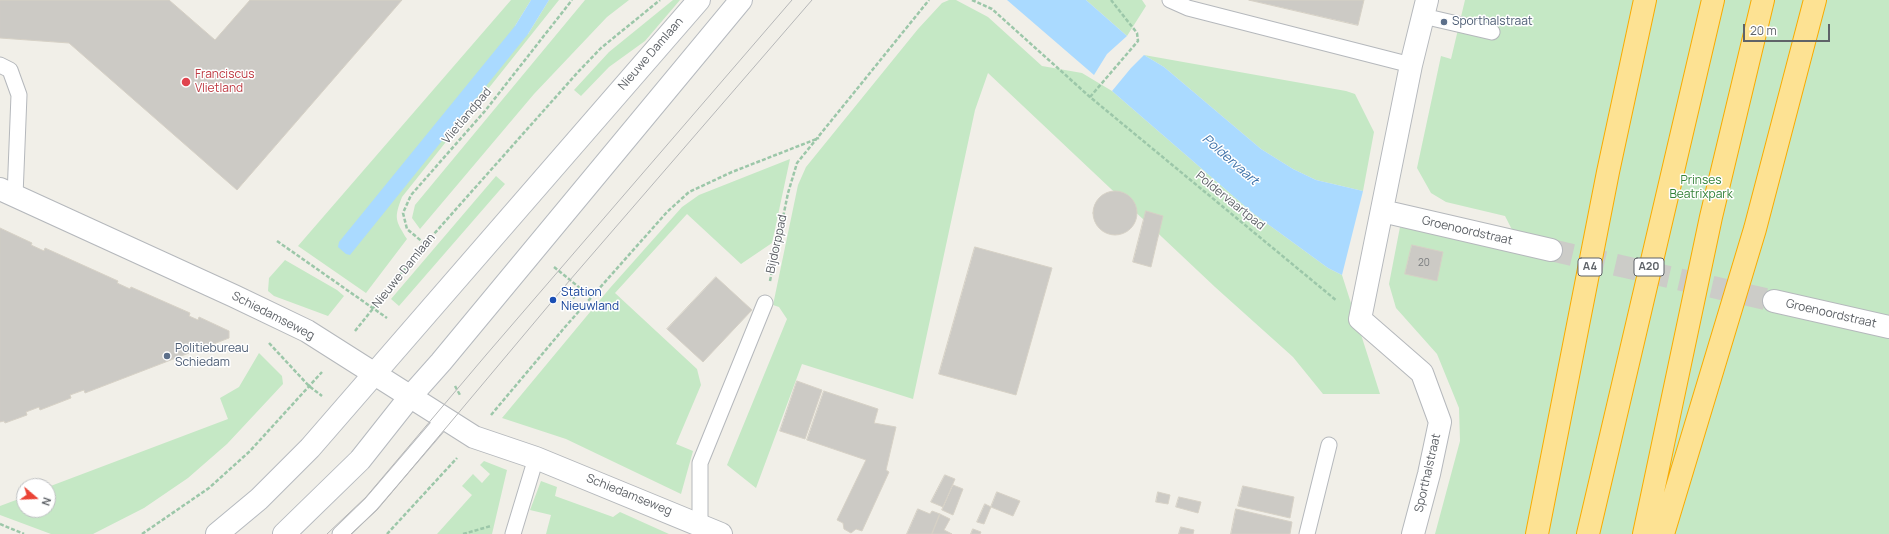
<!DOCTYPE html>
<html>
<head>
<meta charset="utf-8">
<style>
  body { margin:0 }
  #map { position:relative; width:1889px; height:534px; overflow:hidden; background:#f1efe8; font-family:Manrope,sans-serif }
  canvas { display:block }
  .north { position:absolute; left:16px; top:478px; width:40px; height:40px; box-sizing:border-box; background:#fff; border:1px solid #bfc1c3; border-radius:50%; rotate:109deg; font-size:11px; font-weight:700; line-height:16px; text-align:center; color:#5f6368 }
  .north::after { content:''; display:block; margin:auto; width:14px; height:18px; background:#ea4335; clip-path:polygon(50% 0,100% 100%,50% 72%,0 100%) }
  .scale { position:absolute; left:1743px; top:24px; width:87px; height:18px; box-sizing:border-box; border:2px solid #5f6368; border-top:0; padding-left:5px; font-size:12px; line-height:14px; white-space:nowrap; color:#5f6368; -webkit-text-stroke:3px #fff; paint-order:stroke }
</style>
</head>
<body>
<div id="map">
<canvas width="1889" height="534"></canvas>
<div class="north">N</div>
<div class="scale">20 m</div>
</div>
<script>
const c = document.querySelector('canvas').getContext('2d');
c.lineJoin = 'round';
function fillPath(path, color) { c.fillStyle = color; c.fill(path, 'evenodd'); }
function strokePath(path, color, width, dash) { c.strokeStyle = color; c.lineWidth = width; c.lineCap = dash ? 'butt' : 'round'; c.setLineDash(dash || []); c.stroke(path); }
function write(font, color, halo, rows, align = 'center') {
  c.font = font + ' Manrope,sans-serif'; c.lineWidth = 3; c.setLineDash([]); c.textBaseline = 'middle'; c.strokeStyle = halo; c.fillStyle = color; for (const [text, x, y, turn = 0] of rows) {
    c.save(); c.translate(x, y); c.rotate((+turn || 0) * Math.PI / 180); c.textAlign = isNaN(turn) ? turn : align; if (halo) c.strokeText(text, 0, 0); c.fillText(text, 0, 0); c.restore();
  }
}
fillPath(new Path2D(`
  M511,0H531L515,26L528,34L549,0H559L402,197C394,218 395,220 407,239L366,293L298,246Z
  M585,0H629L607,17L534,94L420,229L412,218L415,205Z
  M673,0H680L645,41L609,67L581,96L574,90L609,52Z
  M949,0H956L988,17L1042,66L1082,73L1112,91L1254,214L1328,268L1342,275L1380,394H1323L1293,357L1215,287L988,73L975,110L913,399L802,364L756,488L727,465L787,319L779,307L773,305L798,185L806,167L918,29L942,3Z
  M1086,0H1142L1146,6L1127,36Z
  M1465,0H1889V534H1435L1460,441L1459,408L1437,354L1396,308L1389,284L1400,227L1463,239L1525,255L1505,216L1446,202L1431,193L1417,168L1441,56L1451,59Z
  M1144,55L1346,91L1355,94L1374,132L1363,191L1316,180L1293,169L1261,149L1164,67Z
  M790,159L772,243L741,264L687,214L615,293L697,369L701,385L676,444L693,451L681,494L566,439L502,418L610,288L682,207L699,195Z
  M496,176L505,184L399,306L391,299Z
  M285,260L337,290L344,296L328,316L274,296L268,291L269,278Z
  M259,353L282,376L283,384L227,444L188,478L144,508L93,534H51L0,515V506L24,497V510H48V487L228,419L220,398L239,387Z
  M484,461L507,470L492,534H437L472,495L462,486L473,474L482,483L490,474L480,465Z
  M541,481L557,487L555,496L613,517L620,512L669,534H546L551,515L530,510Z`), '#c5e8c5');
fillPath(new Path2D(`
  M531,0H549L528,34L350,255L346,254L338,247L339,242L515,26Z
  M1007,0H1086L1127,36L1107,54L1094,75Z
  M1144,55L1164,67L1261,149L1293,169L1316,180L1363,191L1342,275L1328,268L1254,214L1112,91L1131,68Z`), '#aadaff');
const building = new Path2D(`
  M0,0H169L215,40L250,0H402L237,190L69,43L0,38Z
  M1249,0H1364L1358,25Z
  M1093 213a22 22 0 1 1 44 0a22 22 0 1 1-44 0Z
  M1146,211L1163,216L1151,267L1133,262Z
  M0,228L32,243L31,245L44,251L45,248L118,281L117,283L130,289L131,287L190,313L189,316L198,320L199,317L229,331V338L198,350L197,347L188,350L189,353L85,393L84,390L70,395L71,398L40,410L39,407L26,412L27,415L5,423L4,421L0,422Z
  M1412,245L1443,252L1437,281L1405,274Z
  M975,247L1052,268L1016,395L939,374Z
  M716,277L752,310L703,362L667,329Z
  M797,381L822,390L805,439L780,431Z
  M824,391L878,409L874,423L896,427L886,470L889,472L862,531L856,529L851,533L844,529L843,523L837,520L866,460L807,440Z
  M945,475L955,479L943,507L931,502Z
  M953,485L963,489L953,515L942,510Z
  M1243,486L1294,497L1290,518L1238,506Z
  M997,492L1020,501L1013,516L991,507Z
  M1158,492L1170,495L1168,504L1156,502Z
  M1179,497L1201,502L1198,513L1176,507Z
  M985,504L991,507L984,524L977,522Z
  M918,509L930,514L932,511L940,514L932,534H907Z
  M1236,509L1292,522L1290,534H1231Z
  M940,514L950,519L944,530L952,534H932Z
  M1181,527L1194,530L1193,534H1179Z
  M973,529L981,532L980,534H971Z`);
fillPath(building, '#cccac5');
strokePath(building, '#d6d1c6', 1);
strokePath(new Path2D(`
  M1551,250L1774,301`), '#ccccc8', 22, [22, 11]);
const lane = new Path2D(`
  M1170,0L1188,8L1411,65
  M1423,16L1492,32
  M0,65L10,70L19,95L15,196
  M700,524V463L765,303
  M340,534L371,504L444,419
  M513,534L536,458
  M1307,534L1329,445`);
const street = new Path2D(`
  M0,189L234,296L307,331L474,437L536,458L721,534
  M1382,211L1551,250
  M1774,301L1889,327
  M1413,534L1429,474L1440,422L1422,373L1360,319L1411,65L1427,0`);
const secondary = new Path2D(`
  M217,534L259,499L310,448L699,0
  M284,534L360,460L409,398L441,362L741,0`);
const highway = new Path2D(`
  M1537,534L1608,172L1645,0
  M1588,534L1713,0
  M1644,534L1711,217L1763,0
  M1663,534L1755,229L1815,0`);
strokePath(lane, '#b5b8bc', 17);
strokePath(street, '#b5b8bc', 24);
strokePath(secondary, '#b6babf', 24);
strokePath(highway, '#f9ab00', 24);
strokePath(new Path2D(`
  M972,0L992,9L1090,97L1337,301
  M1090,97L1138,41L1137,33L1111,0
  M277,241L387,318
  M425,244L407,229L403,213L411,195L485,111L572,0
  M554,267L591,297
  M770,281L788,193L797,163L929,0
  M569,303L581,289
  M355,331L425,244L578,72L601,48L660,0
  M269,343L309,386L322,396
  M455,386L460,395
  M491,415L565,327L667,212L689,192L732,172L819,138
  M0,524L24,534
  M142,534L209,488L250,451L322,372
  M387,534L457,458
  M463,534L491,526`), '#9cc7a9', 2.5, [4, 2]);
strokePath(lane, '#fff', 15);
strokePath(street, '#fff', 22);
strokePath(secondary, '#fff', 22);
strokePath(highway, '#fde293', 22);
strokePath(new Path2D(`
  M327,534L366,497L486,355L792,0
  M351,534L377,510L570,280L812,0`), '#b6b7b8', 1);
for (const [x, y, r, color] of [
  [1444,22,4,"#5c6f8a"],
  [186,82,5,"#e0444e"],
  [553,300,4,"#1a4fb4"],
  [167,356,4,"#5c6f8a"]
]) { const dot = new Path2D(); dot.arc(x, y, r, 0, 2 * Math.PI); c.fillStyle = color; c.fill(dot); strokePath(dot, '#fff', 1.5); }
write('10px', '#7a7d7f', null, [
  ["20",1424,263]
]);
for (const [x, y, w] of [
  [1590,267,24],
  [1649,267,30]
]) { const box = new Path2D(); box.roundRect(x - w / 2, y - 9, w, 18, 3); c.fillStyle = '#fff'; c.fill(box); strokePath(box, '#5f6368', 1); }
write('bold 11px', '#5f6368', null, [
  ["A4",1590,267],
  ["A20",1649,267]
]);
write('12px', '#4e5e75', '#fff', [
  ["Sporthalstraat",1452,22],
  ["Politiebureau",175,349],
  ["Schiedam",175,363]
], 'left');
write('12px', '#5f6368', '#fff', [
  ["Nieuwe Damlaan",651,54,-49],
  ["Vlietlandpad",467,116,-50],
  ["Poldervaartpad",1230,201,39],
  ["Groenoordstraat",1467,231,13],
  ["Bijdorppad",777,244,-78],
  ["Nieuwe Damlaan",404,271,-51],
  ["Groenoordstraat",1831,314,13],
  ["Schiedamseweg",273,316,27],
  ["Sporthalstraat",1428,473,-77],
  ["Schiedamseweg",629,495,22]
]);
write('12px', '#be3a42', '#fff', [
  ["Franciscus",195,75],
  ["Vlietland",195,89]
], 'left');
write('12px', '#348238', '#fff', [
  ["Prinses",1701,181],
  ["Beatrixpark",1701,195]
]);
write('12px', '#164399', '#fff', [
  ["Station",561,293],
  ["Nieuwland",561,307]
], 'left');
write('italic 13px', '#4174aa', '#fff', [
  ["Poldervaart",1230,160,41]
]);
</script>
</body>
</html>
